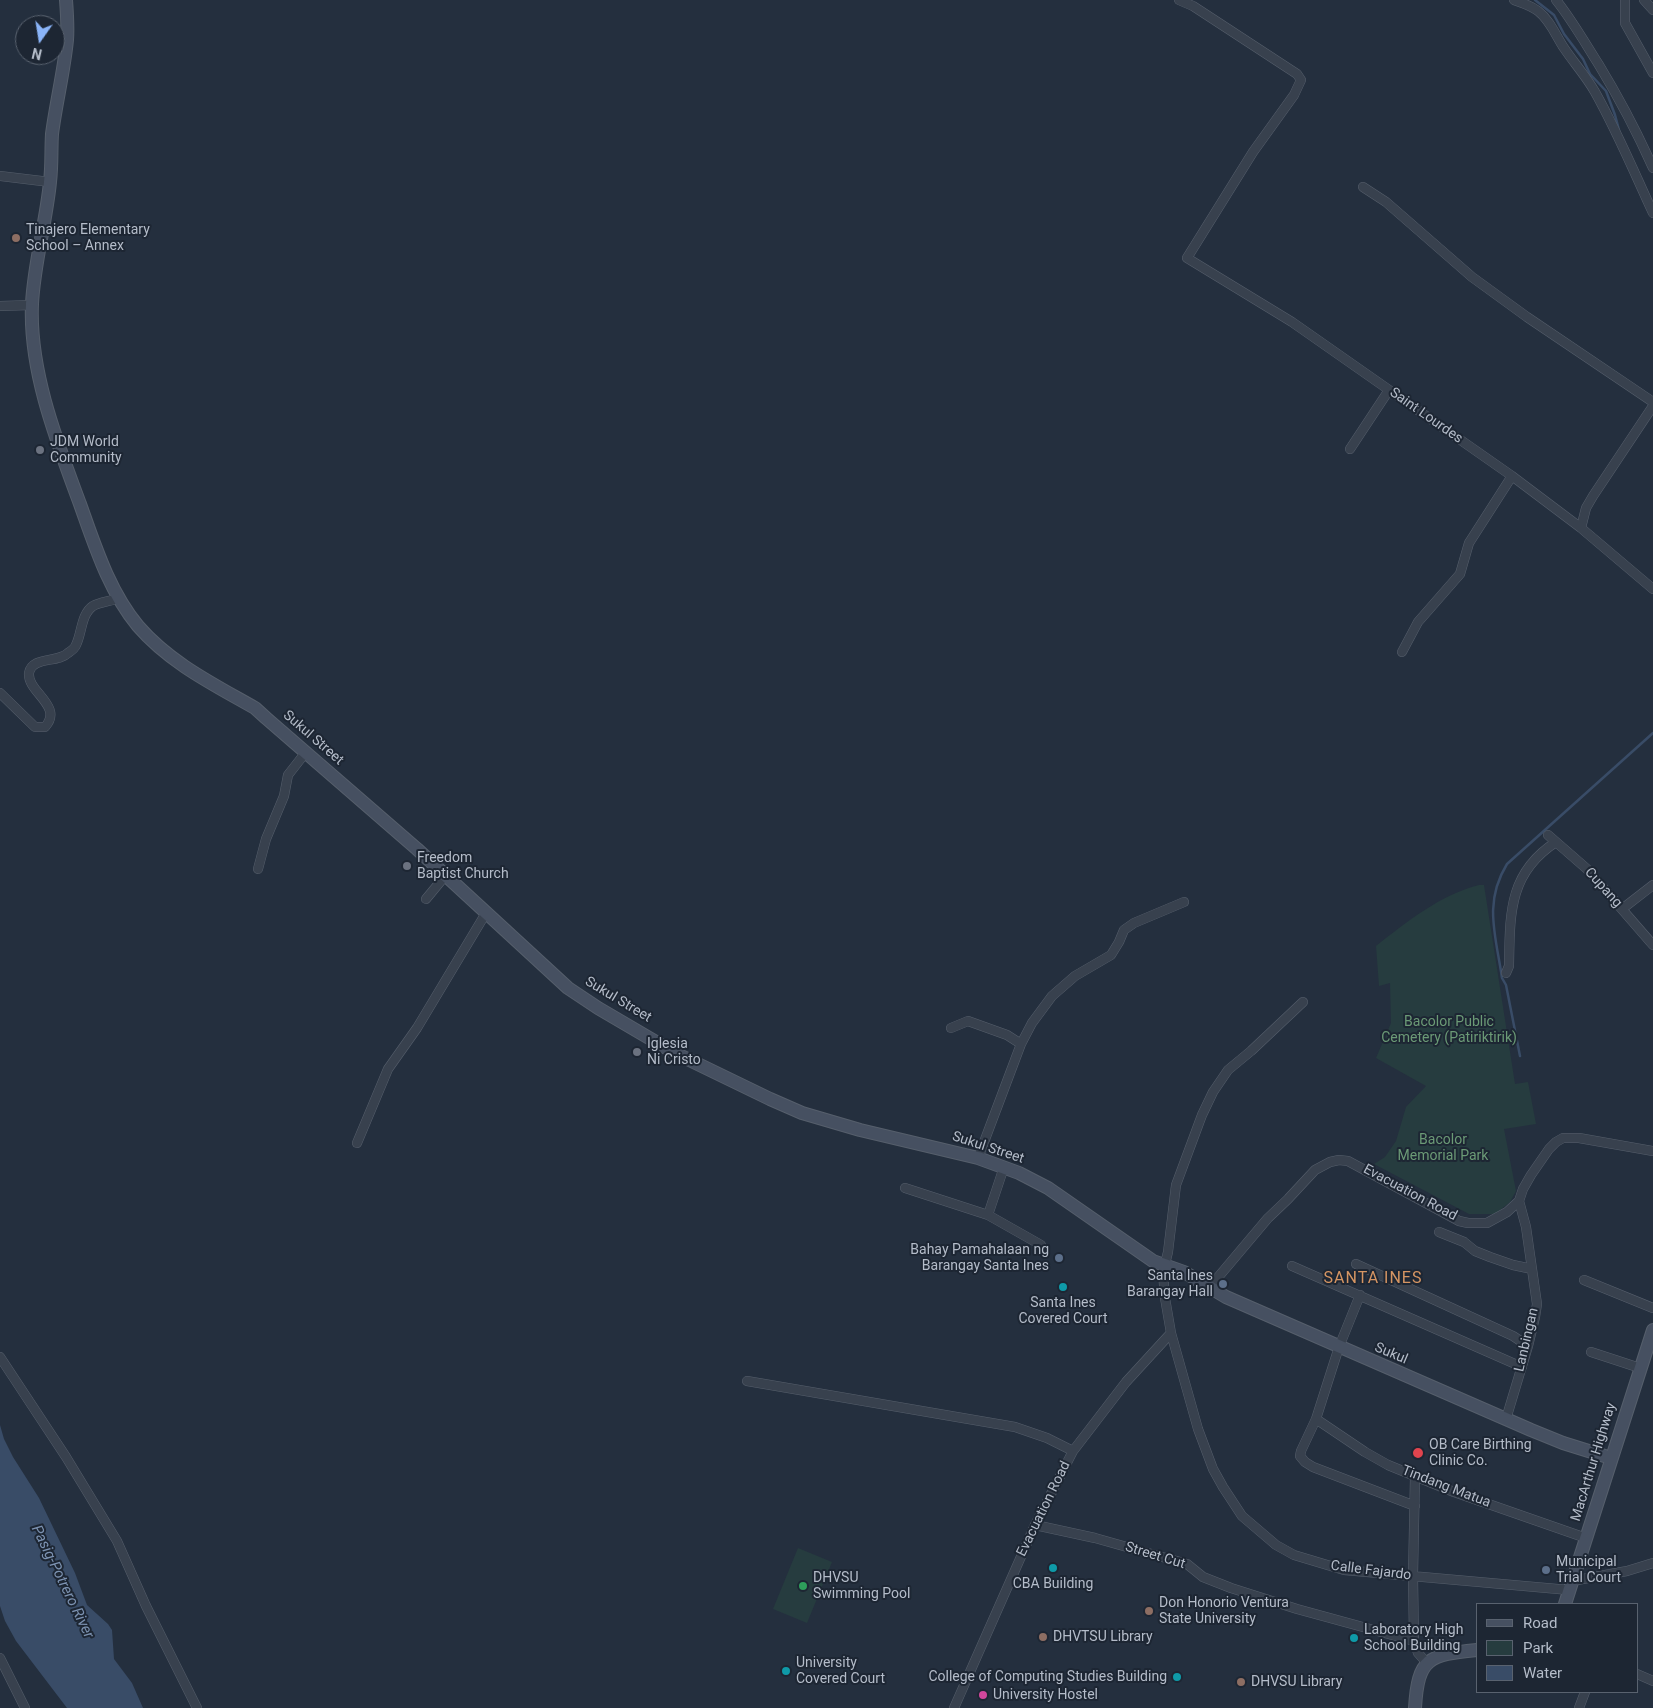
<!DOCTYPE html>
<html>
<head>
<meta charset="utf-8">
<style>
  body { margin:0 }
  #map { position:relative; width:1653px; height:1708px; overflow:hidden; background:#242f3e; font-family:Roboto,sans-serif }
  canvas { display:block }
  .legend { position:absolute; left:1476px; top:1603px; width:162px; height:90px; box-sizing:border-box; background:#1d2633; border:1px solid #59626f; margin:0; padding:6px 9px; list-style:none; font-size:15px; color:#b4bcc9 }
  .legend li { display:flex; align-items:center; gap:10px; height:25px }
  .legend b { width:25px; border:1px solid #59626f }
  .north { position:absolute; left:15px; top:15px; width:50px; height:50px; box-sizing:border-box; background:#1d2633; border:1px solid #59626f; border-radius:50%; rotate:193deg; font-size:14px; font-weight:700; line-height:20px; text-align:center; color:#b4bcc9 }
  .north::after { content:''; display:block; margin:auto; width:18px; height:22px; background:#8ab4f8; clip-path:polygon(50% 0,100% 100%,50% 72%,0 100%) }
</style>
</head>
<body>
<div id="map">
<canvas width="1653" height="1708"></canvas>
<ul class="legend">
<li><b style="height:6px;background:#465061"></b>Road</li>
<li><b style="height:14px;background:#263c3f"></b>Park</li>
<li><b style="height:14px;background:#394c67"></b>Water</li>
</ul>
<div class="north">N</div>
</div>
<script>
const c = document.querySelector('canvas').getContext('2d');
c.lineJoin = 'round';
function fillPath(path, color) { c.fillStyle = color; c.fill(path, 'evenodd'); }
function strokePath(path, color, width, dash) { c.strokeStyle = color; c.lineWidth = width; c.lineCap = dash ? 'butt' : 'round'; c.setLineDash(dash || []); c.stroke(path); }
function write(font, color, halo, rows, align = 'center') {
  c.font = font + ' Roboto,sans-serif'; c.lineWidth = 4; c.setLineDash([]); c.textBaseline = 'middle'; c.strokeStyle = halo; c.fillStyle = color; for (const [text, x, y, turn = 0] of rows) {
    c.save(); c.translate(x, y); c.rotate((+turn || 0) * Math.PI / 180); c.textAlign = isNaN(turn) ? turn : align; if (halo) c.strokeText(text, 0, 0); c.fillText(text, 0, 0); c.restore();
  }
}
fillPath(new Path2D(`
  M1479,885H1484L1515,1084L1528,1082L1536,1124L1504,1129L1516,1191L1510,1202L1495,1214H1469L1374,1164L1385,1157L1396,1141L1406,1107L1426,1086L1376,1058L1391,1023L1390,983L1379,986L1376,946C1408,921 1440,895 1479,885Z
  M798,1548L832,1562L807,1623L773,1609Z`), '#263c3f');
fillPath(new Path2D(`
  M0,1425L4,1439L13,1457L39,1498L75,1573L87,1605L108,1624L112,1630L114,1659L132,1683L143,1708H67L16,1641L5,1621L0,1606Z`), '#394c67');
strokePath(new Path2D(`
  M1535,0L1554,15L1564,34L1583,59L1590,74L1606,91L1615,115L1619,130
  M1520,1056L1506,985L1502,978C1496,936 1483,903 1507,864L1653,733`), '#394c67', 2.5);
const street = new Path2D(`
  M1179,0L1193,6L1297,74L1301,80L1294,95L1253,152L1187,258L1292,322L1512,476L1581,528L1653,589
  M1514,0C1522,3 1530,5 1538,11C1550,20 1556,36 1564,48C1574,63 1586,76 1595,92C1617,131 1634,172 1653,213
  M1556,0C1572,20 1585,43 1599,65C1619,98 1637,132 1653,168
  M1625,0V23L1653,73
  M1644,0L1653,10
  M0,176L50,182
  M1363,187L1386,202L1472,277L1527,317L1653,402
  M0,306L32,305
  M1350,449L1389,390
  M1581,528L1586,508L1593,496L1653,406
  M1402,652L1418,622L1460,574L1469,543L1512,476
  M0,693L35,727H45C64,706 27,692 29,673C32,656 58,663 68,653C71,651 75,648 76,645C82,633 81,614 93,606C100,602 112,601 119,598
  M1548,835L1587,869L1653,945
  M258,869L266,839L284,796L288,775L306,752
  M426,899L445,876
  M1622,909L1653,885
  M1506,973L1509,966C1510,915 1508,873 1556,842
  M1303,1002L1251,1051L1228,1070L1213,1092L1202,1115L1176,1185L1168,1252L1163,1272L1165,1298L1171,1333L1198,1429L1213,1469L1223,1487L1242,1516L1276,1545L1294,1555L1344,1570L1569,1590
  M951,1028L968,1021L1007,1035L1021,1044
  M357,1143L388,1069L417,1028L486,913
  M978,1158L1021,1044L1032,1023L1052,996L1075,976L1111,955L1119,942L1124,930L1134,923L1184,902
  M905,1188L988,1215L1041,1245
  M988,1215L1004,1167
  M1439,1232L1464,1242L1475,1251L1490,1257L1513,1265L1532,1269
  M1356,1264L1513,1336L1528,1346
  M1292,1266L1522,1367
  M1584,1280L1653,1308
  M1209,1288L1268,1218L1288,1199L1315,1170L1330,1162L1339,1160L1348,1161L1459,1221L1468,1223H1487L1507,1212L1519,1201L1523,1189L1531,1175L1549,1149L1556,1142L1563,1138H1579L1653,1151
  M1360,1295L1339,1347L1316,1419L1301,1451L1300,1456L1305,1462L1313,1467L1415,1506
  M1591,1352L1640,1368
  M0,1357L66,1457L117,1541L146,1606L197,1708
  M747,1381L1015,1427L1047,1438L1073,1451
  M1316,1419L1365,1452L1388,1465L1454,1492L1586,1538
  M1506,1419L1528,1346L1535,1317L1537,1304L1526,1227L1519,1201
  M1415,1476L1413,1576L1414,1641L1418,1653L1427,1663
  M1035,1525L1095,1538L1187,1564L1203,1577L1231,1588L1297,1609L1414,1641
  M1572,1581L1627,1571L1653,1563
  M0,1658L25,1708
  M1637,1674L1653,1681
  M954,1708L1035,1525L1073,1451L1126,1382L1171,1333
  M1579,1708L1585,1692`);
const secondary = new Path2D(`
  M66,0C67,13 68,27 67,40C64,71 56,103 52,134C51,150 52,166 50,182C46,223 34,263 32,304C29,371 57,442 80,504C95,546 109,591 138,626C170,663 213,684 255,708L266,718L417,849L568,988L598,1008L673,1052L770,1099L802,1113L860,1130L978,1158L1019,1173L1048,1188L1153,1261L1184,1272L1226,1297L1531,1430L1563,1443L1611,1458
  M1565,1604L1653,1330
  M1415,1708C1418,1657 1429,1655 1477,1650`);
strokePath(street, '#565f6c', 10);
strokePath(secondary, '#565f6c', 14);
strokePath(street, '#38414e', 9);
strokePath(secondary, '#465061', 12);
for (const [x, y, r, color] of [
  [16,238,5,"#8d6e63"],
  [40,450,5,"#6b7280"],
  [407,866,5,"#6b7280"],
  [637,1052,5,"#6b7280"],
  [1059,1258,5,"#5c6f8a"],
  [1223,1284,5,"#5c6f8a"],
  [1063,1287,5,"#0f9aa8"],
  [1418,1453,6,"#e0444e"],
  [1053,1568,5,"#0f9aa8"],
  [1546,1570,5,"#5c6f8a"],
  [803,1586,5,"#2e9e5b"],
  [1149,1611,5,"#8d6e63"],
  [1043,1637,5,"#8d6e63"],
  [1354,1638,5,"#0f9aa8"],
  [786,1671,5,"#0f9aa8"],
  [1177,1677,5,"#0f9aa8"],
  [1241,1682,5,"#8d6e63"],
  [983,1695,5,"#d1479c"]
]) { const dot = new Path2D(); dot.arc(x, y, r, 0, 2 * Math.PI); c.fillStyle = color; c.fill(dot); strokePath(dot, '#1d2633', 2); }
write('14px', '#b4bcc9', '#1d2633', [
  ["Tinajero Elementary",26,230],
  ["School – Annex",26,246],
  ["JDM World",50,442],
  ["Community",50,458],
  ["Freedom",417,858],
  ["Baptist Church",417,874],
  ["Iglesia",647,1044],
  ["Ni Cristo",647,1060],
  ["Bahay Pamahalaan ng",1049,1250,"right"],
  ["Barangay Santa Ines",1049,1266,"right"],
  ["Santa Ines",1213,1276,"right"],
  ["Barangay Hall",1213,1292,"right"],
  ["Santa Ines",1063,1303,"center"],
  ["Covered Court",1063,1319,"center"],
  ["OB Care Birthing",1429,1445],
  ["Clinic Co.",1429,1461],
  ["Municipal",1556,1562],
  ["Trial Court",1556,1578],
  ["DHVSU",813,1578],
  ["Swimming Pool",813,1594],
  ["CBA Building",1053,1584,"center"],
  ["Don Honorio Ventura",1159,1603],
  ["State University",1159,1619],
  ["Laboratory High",1364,1630],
  ["School Building",1364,1646],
  ["DHVTSU Library",1053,1637],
  ["University",796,1663],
  ["Covered Court",796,1679],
  ["College of Computing Studies Building",1167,1677,"right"],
  ["DHVSU Library",1251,1682],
  ["University Hostel",993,1695]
], 'left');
write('14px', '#b4bcc9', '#1d2633', [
  ["Saint Lourdes",1426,416,35],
  ["Sukul Street",313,738,41],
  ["Cupang",1603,888,48],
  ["Sukul Street",618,1000,31],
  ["Sukul Street",988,1148,18],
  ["Evacuation Road",1410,1193,28],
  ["Lanbingan",1527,1340,-77],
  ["Sukul",1391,1354,23],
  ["MacArthur Highway",1594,1462,-73],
  ["Tindang Matua",1446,1487,21],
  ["Evacuation Road",1044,1509,-64],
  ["Street Cut",1155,1556,17],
  ["Calle Fajardo",1371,1571,7]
]);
write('14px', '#6b9a76', '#1d2633', [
  ["Bacolor Public",1449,1022],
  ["Cemetery (Patiriktirik)",1449,1038],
  ["Bacolor",1443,1140],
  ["Memorial Park",1443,1156]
]);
write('italic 15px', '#7c92b1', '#1d2633', [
  ["Pasig-Potrero River",62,1582,64]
]);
c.letterSpacing = '1px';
write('16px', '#d59563', '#1d2633', [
  ["SANTA INES",1373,1279]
]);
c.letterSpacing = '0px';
</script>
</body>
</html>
